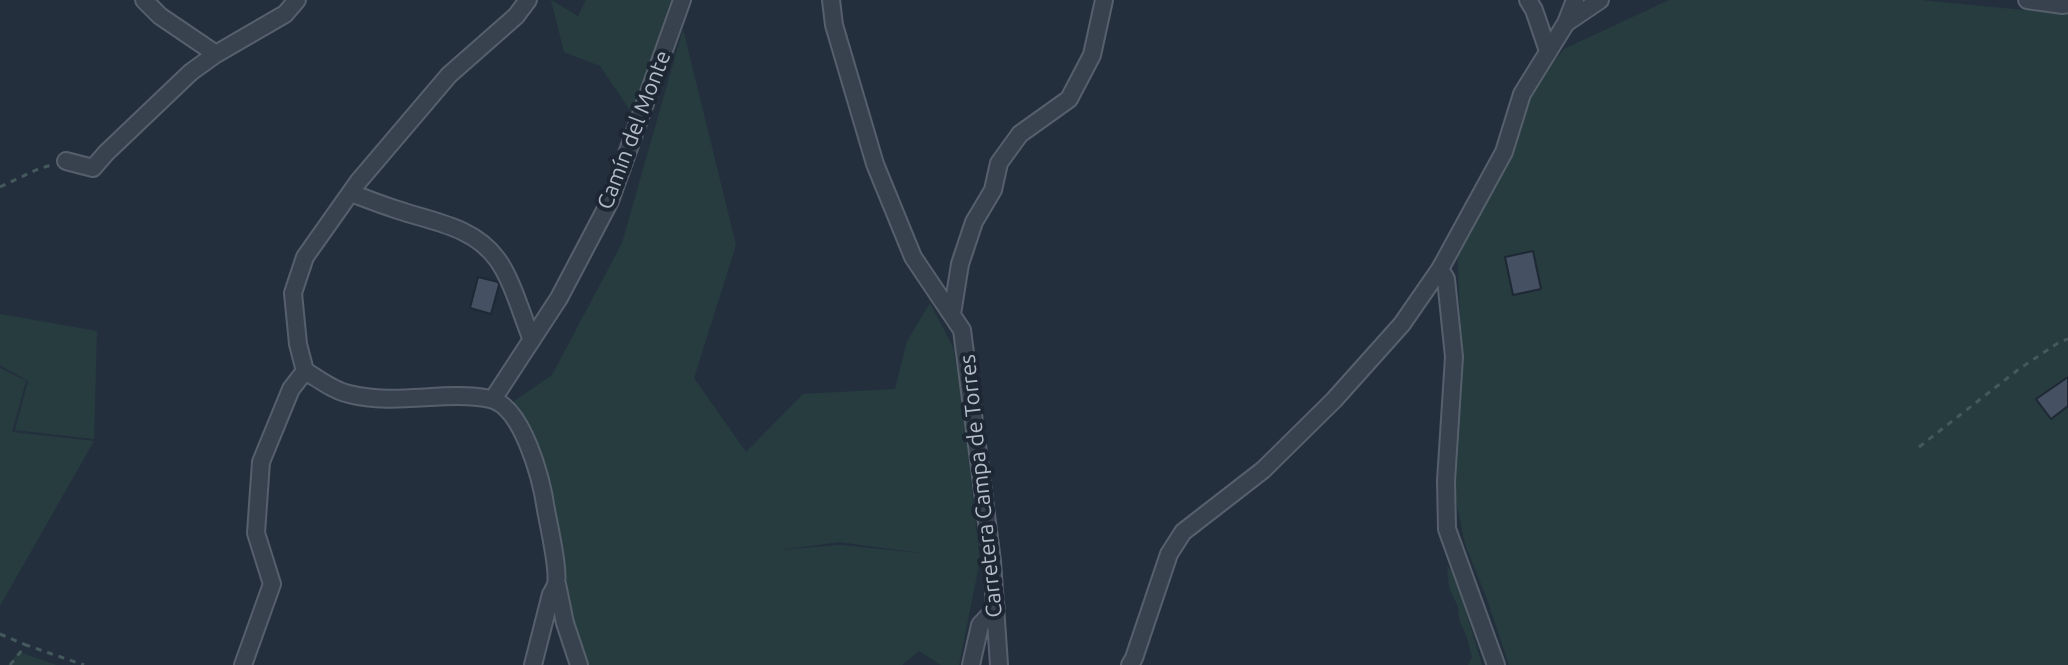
<!DOCTYPE html>
<html>
<head>
<meta charset="utf-8">
<style>
  body { margin:0 }
  canvas { display:block; background:#242f3e }
</style>
</head>
<body>
<canvas width="2068" height="665"></canvas>
<script>
const c = document.querySelector('canvas').getContext('2d');
c.lineJoin = 'round';
function fillPath(path, color) { c.fillStyle = color; c.fill(path, 'evenodd'); }
function strokePath(path, color, width, dash) { c.strokeStyle = color; c.lineWidth = width; c.lineCap = dash ? 'butt' : 'round'; c.setLineDash(dash || []); c.stroke(path); }
function write(font, color, halo, rows, align = 'center') {
  c.font = font + ' Ubuntu,sans-serif'; c.lineWidth = 8; c.setLineDash([]); c.textBaseline = 'middle'; c.strokeStyle = halo; c.fillStyle = color; for (const [text, x, y, turn = 0] of rows) {
    c.save(); c.translate(x, y); c.rotate((+turn || 0) * Math.PI / 180); c.textAlign = isNaN(turn) ? turn : align; if (halo) c.strokeText(text, 0, 0); c.fillText(text, 0, 0); c.restore();
  }
}
fillPath(new Path2D(`
  M551,0L578,16L586,0H671L632,113L600,66L564,52Z
  M1669,0H1921L2023,10L2068,11V665H1509L1487,599L1465,544L1455,496L1461,339L1457,242L1514,154L1534,87L1564,49Z
  M683,29L736,245L694,378L746,452L803,394L895,389L907,341L930,303L953,347L961,393L980,560L959,665H941L919,651L902,665H575L543,496L513,402L552,375L622,243ZM839,542L929,554H930L840,545L779,550Z
  M0,314L97,331L94,439L15,430L28,381L0,365Z
  M0,368L26,381L12,432L94,441L0,606Z
  M1447,566L1458,578L1461,595L1482,665H1468L1472,657L1467,638L1459,619L1458,607L1449,587Z
  M19,652L57,665H8Z`), '#263c3f');
const building = new Path2D(`
  M1533,251L1541,289L1513,295L1505,257Z
  M478,277L498,282L499,285L491,314L470,308Z
  M2068,377V406L2051,419L2036,399Z`);
fillPath(building, '#455162');
strokePath(building, '#1f2835', 2);
const minor = new Path2D(`
  M144,0L160,16L216,54
  M831,0L834,25L875,164L913,257L962,330L992,561L999,665
  M1528,0L1534,10L1548,51
  M2027,0L2063,5L2068,4
  M1566,23L1600,0
  M66,161L93,168L106,153L191,72L216,54L285,14L297,0
  M351,193C367,199 382,205 398,210C434,222 474,227 497,259C512,279 522,316 532,340
  M1440,269L1446,279L1454,357L1446,481L1447,529L1496,665
  M952,314L960,264L974,222L993,190L999,163L1020,134L1069,99L1092,55L1104,0
  M305,371C319,379 334,391 349,394C396,406 446,390 490,399C523,406 542,481 546,510C549,526 559,570 556,584C556,585 552,593 551,594L533,665
  M493,399L559,298L610,201L682,0
  M557,584L565,623L579,665
  M243,665L272,584L256,533L261,462L291,389L305,371L298,344L293,293L305,257L358,182L449,75L516,16L528,0
  M971,665L980,625L996,608
  M1130,665L1134,658L1169,554L1183,532L1263,470L1334,400L1402,324L1440,269L1504,152L1522,94L1566,23L1575,0`);
strokePath(minor, '#565f6c', 20);
strokePath(new Path2D(`
  M0,187L36,170L51,165
  M1919,447L2019,369L2058,343L2068,339
  M0,634L26,645
  M10,665L26,645L84,665`), '#44595c', 3, [6, 6]);
strokePath(minor, '#38414e', 16);
write('22px', '#b4bcc9', '#1d2633', [
  ["Camín del Monte",634,130,-69],
  ["Carretera Campa de Torres",981,486,-96]
]);
</script>
</body>
</html>
